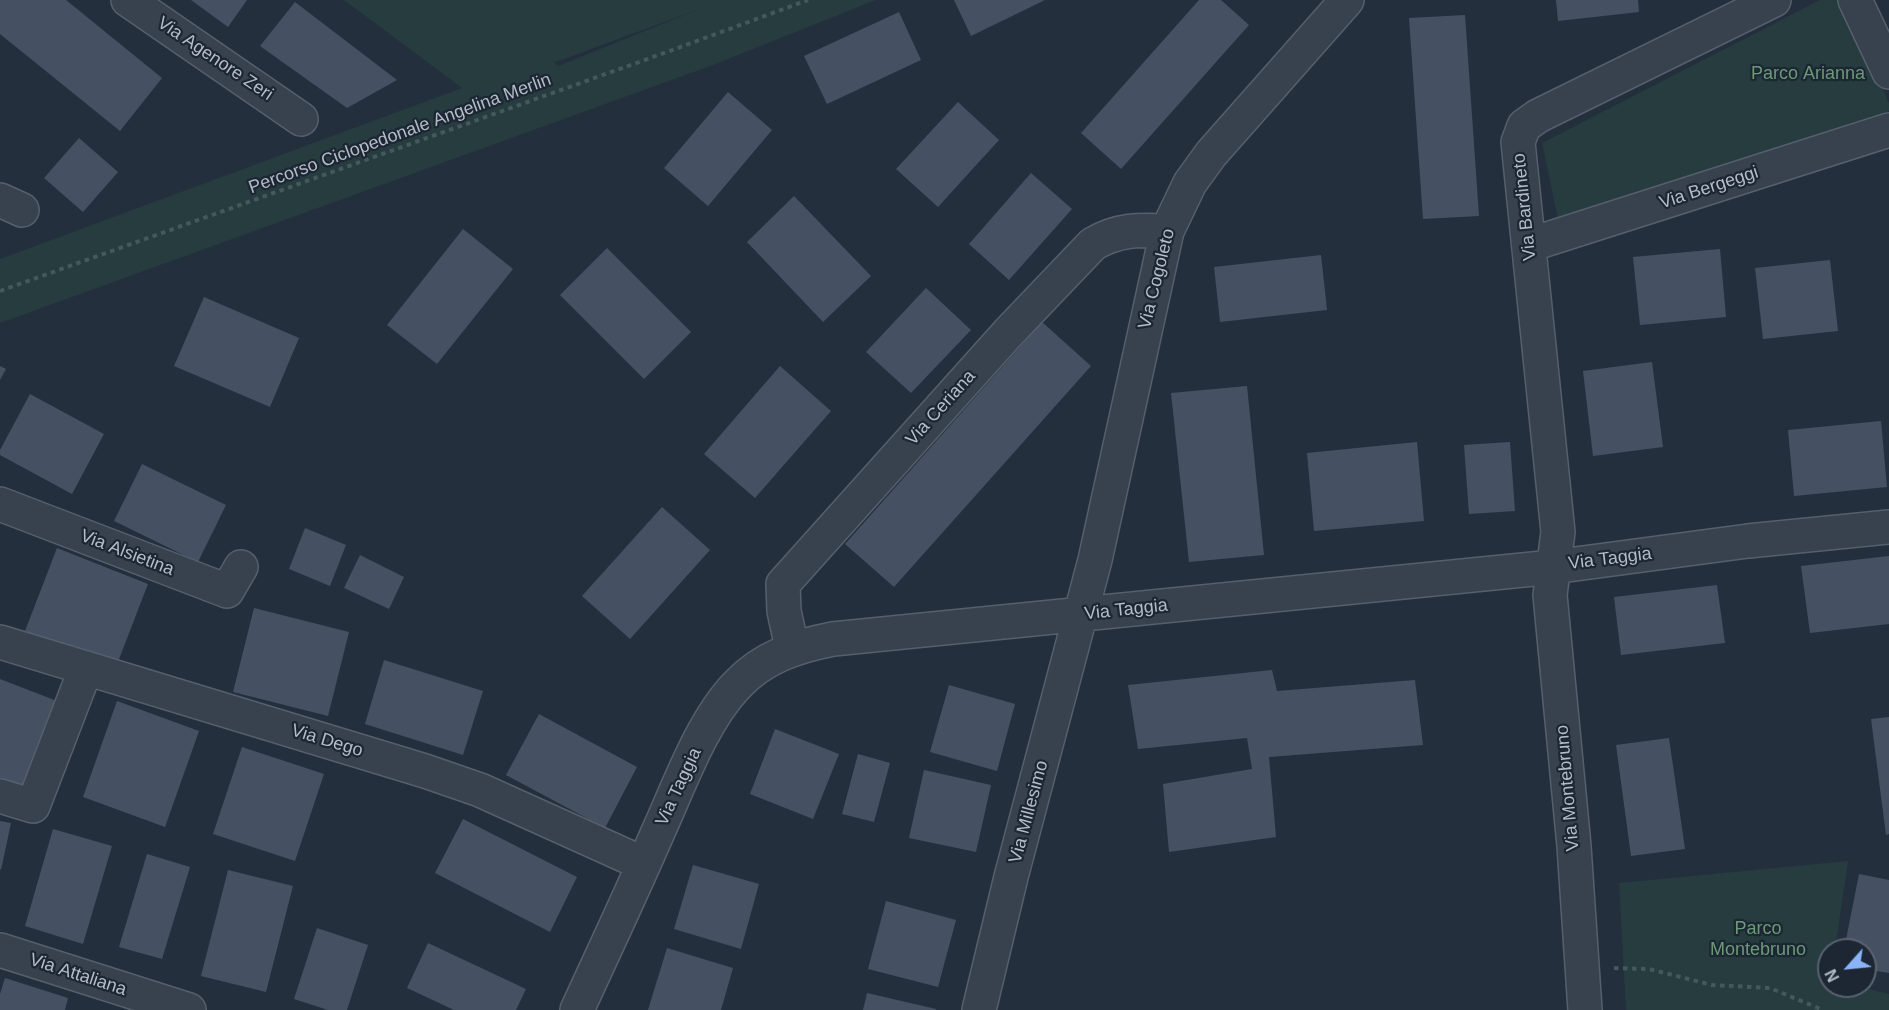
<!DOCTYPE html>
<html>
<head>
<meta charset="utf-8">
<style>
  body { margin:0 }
  #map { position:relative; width:1889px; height:1010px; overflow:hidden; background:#242f3e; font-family:Helvetica,sans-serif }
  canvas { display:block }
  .north { position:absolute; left:1817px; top:938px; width:60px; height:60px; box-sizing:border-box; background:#1d2633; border:2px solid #59626f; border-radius:50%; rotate:243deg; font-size:16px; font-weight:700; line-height:24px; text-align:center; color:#b4bcc9 }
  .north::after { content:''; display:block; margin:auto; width:21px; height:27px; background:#8ab4f8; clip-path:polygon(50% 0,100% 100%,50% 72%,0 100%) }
</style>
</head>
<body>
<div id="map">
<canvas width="1889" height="1010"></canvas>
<div class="north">N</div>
</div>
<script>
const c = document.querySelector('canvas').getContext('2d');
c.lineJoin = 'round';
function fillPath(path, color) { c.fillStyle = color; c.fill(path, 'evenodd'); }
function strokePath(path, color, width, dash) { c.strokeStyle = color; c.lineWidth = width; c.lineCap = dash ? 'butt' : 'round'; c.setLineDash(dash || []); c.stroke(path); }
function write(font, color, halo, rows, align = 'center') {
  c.font = font + ' Helvetica,sans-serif'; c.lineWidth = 4.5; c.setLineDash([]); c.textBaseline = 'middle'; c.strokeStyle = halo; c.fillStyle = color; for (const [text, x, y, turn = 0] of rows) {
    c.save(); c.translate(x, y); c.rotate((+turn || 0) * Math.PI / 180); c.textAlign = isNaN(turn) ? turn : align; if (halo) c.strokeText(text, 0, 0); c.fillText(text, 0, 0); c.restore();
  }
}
fillPath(new Path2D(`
  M344,0H876L713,65L0,323V259L462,88ZM697,10L558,66L553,61L556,62Z
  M1820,0H1844L1889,103V111L1558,219L1542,143Z
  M1848,861L1835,950H1829V986H1856L1889,994V1010H1626L1619,883Z`), '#263c3f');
fillPath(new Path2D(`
  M0,0H66L162,78L120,131L0,34Z
  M191,0H247L228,27Z
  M954,0H1045L971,36Z
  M1199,0H1221L1249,25L1121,169L1081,133Z
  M1556,0H1638L1639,12L1558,21Z
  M295,2L397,80L347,108L260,46Z
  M899,12L921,60L827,104L804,56Z
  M1465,15L1479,216L1423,219L1409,18Z
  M728,92L772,130L708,206L664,168Z
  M958,102L999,140L938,207L896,169Z
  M79,138L118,172L83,212L44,178Z
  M1031,173L1072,209L1009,280L969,244Z
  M794,196L871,276L823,322L747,242Z
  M463,229L513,269L437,364L387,325Z
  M607,248L691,332L644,379L560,295Z
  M1720,249L1726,317L1640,325L1633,257Z
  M1321,255L1327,310L1220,322L1214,267Z
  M1830,260L1838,331L1763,339L1755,268Z
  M926,288L971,330L911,393L866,352Z
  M204,297L299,338L270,407L174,366Z
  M1042,322L1091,366L894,587L845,544Z
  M1652,362L1663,447L1593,456L1583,371Z
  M0,366L6,369L0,380Z
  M780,366L831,411L755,498L704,454Z
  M1247,386L1264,555L1189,562L1171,393Z
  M30,394L104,434L72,494L0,455V450Z
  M1881,421L1887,487L1794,496L1788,430Z
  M1417,442L1424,521L1314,531L1307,453Z
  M1510,442L1515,511L1469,514L1464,445Z
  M142,464L226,505L198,562L114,521Z
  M662,507L710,550L630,639L582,596Z
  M305,528L346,545L330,586L289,569Z
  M57,548L148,584L116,667L25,631Z
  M360,555L404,577L389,609L344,588Z
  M1889,556V624L1810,633L1801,566Z
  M1717,585L1725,643L1621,655L1614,597Z
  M254,608L349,632L328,716L233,692Z
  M384,660L483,691L463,755L365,724Z
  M1272,670L1277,691L1415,680L1423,745L1269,757L1276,837L1169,852L1163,784L1252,769L1247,738L1138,749L1128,685Z
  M0,679L57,701L22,790L0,781Z
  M949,685L1015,704L997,771L930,752Z
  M117,701L199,731L165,827L83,797Z
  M539,714L637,767L605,828L506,775Z
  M1889,717V834L1886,835L1871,719Z
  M775,729L839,754L813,819L750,794Z
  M1669,738L1685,849L1631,856L1616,745Z
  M242,747L324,774L295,861L213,834Z
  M858,754L890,763L874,822L842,814Z
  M924,770L991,785L976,852L909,838Z
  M463,819L577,877L550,932L435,873Z
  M0,821L11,823L1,870L0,869Z
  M53,829L112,846L83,944L25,926Z
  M147,854L190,867L162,959L119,947Z
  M693,865L759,884L741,949L674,929Z
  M228,870L293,886L266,992L201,976Z
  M1859,874L1889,880V973L1865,969V950H1844Z
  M886,901L956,920L938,987L868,969Z
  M317,928L368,945L347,1010H328L294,999Z
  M428,943L526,989L516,1010H454L407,988Z
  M667,948L733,968L721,1010H648Z
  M5,978L68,998L65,1010H0V994Z
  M867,993L936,1009V1010H863Z`), '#455162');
const minor = new Path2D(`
  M128,0L301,119
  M1855,0L1889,72
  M0,200L22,210
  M1529,245L1889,130
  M0,504L227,591L241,567
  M0,642L425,771L480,790L644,864
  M792,648L784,611L783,584L1008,333L1093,244C1119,229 1137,230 1167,231
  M0,796L33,806L86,668
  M0,950L189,1010
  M577,1010C604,951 632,892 658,832C679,786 702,721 737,685C763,657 797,646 833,639L1553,567L1748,541L1889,527
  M979,1010L1011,877L1095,560L1167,231L1190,183L1211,154L1347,0
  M1585,1010L1574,846L1550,595L1558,532L1518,142L1524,126L1538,116L1774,0`);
strokePath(minor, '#565f6c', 36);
strokePath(new Path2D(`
  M0,291L667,52L808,0
  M1614,968L1649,969L1712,985L1770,988L1823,1010`), '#44595c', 4, [4.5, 4.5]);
strokePath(minor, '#38414e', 33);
write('18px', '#b4bcc9', '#1d2633', [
  ["Via Agenore Zeri",215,59,34],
  ["Percorso Ciclopedonale Angelina Merlin",400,134,-20],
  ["Via Bergeggi",1709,188,-18],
  ["Via Bardineto",1525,207,-96],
  ["Via Cogoleto",1157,279,-76],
  ["Via Ceriana",941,408,-48],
  ["Via Alsietina",127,553,21],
  ["Via Taggia",1610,559,-7],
  ["Via Taggia",1126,610,-6],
  ["Via Dego",327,741,17],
  ["Via Taggia",679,787,-65],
  ["Via Montebruno",1568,788,-95],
  ["Via Millesimo",1029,812,-75],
  ["Via Attaliana",78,975,18]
]);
write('18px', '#6b9a76', '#1d2633', [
  ["Parco Arianna",1808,74],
  ["Parco",1758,929],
  ["Montebruno",1758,950]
]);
</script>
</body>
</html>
